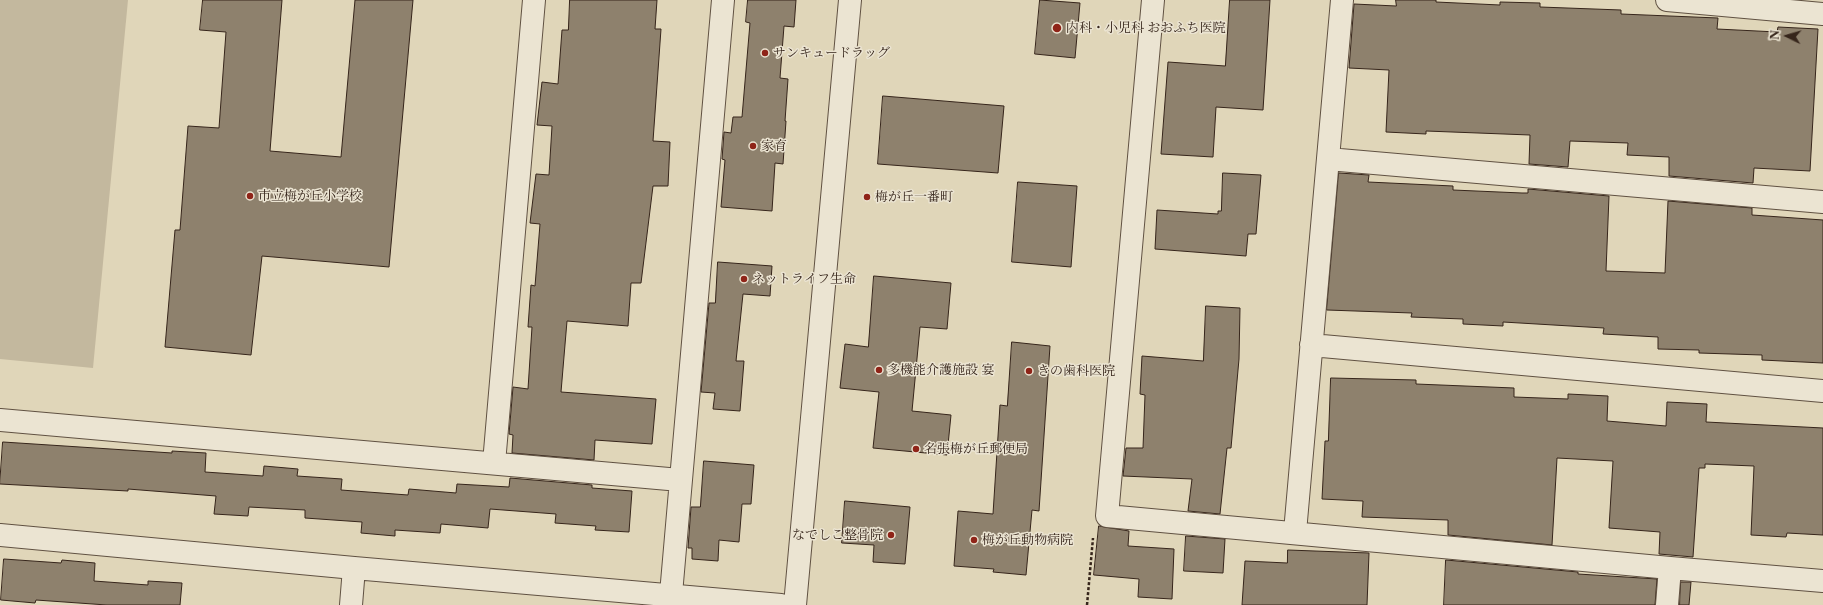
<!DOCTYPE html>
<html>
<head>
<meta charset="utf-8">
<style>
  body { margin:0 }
  #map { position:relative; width:1823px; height:605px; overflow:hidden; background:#e0d6b9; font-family:"Libre Caslon Text",serif }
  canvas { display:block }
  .north { position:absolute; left:1767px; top:16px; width:40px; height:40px; -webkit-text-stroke:3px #ebe4d2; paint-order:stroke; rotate:275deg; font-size:11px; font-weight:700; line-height:16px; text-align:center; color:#36251b }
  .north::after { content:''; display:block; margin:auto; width:14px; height:18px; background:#36251b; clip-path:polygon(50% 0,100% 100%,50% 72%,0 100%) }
</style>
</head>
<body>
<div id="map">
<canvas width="1823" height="605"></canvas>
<div class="north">N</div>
</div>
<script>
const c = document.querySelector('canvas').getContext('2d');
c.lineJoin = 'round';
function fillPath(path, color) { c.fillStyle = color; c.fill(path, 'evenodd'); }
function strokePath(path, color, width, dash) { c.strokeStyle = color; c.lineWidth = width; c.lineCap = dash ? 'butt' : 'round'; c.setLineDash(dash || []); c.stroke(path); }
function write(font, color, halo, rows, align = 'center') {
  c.font = font + ' "Libre Caslon Text","Noto Serif JP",serif'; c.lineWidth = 3; c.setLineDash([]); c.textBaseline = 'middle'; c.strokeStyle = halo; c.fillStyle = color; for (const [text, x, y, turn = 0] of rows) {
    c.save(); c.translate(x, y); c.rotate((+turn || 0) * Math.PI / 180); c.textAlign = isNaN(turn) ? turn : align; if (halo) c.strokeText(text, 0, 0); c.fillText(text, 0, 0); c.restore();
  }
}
fillPath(new Path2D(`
  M0,0H128L93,368L0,359Z`), '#c3b89e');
const building = new Path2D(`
  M203,0H282L270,151L341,157L355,0H413L389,267L262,256L251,355L165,347L175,230H180L188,126L219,128L226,32L200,30Z
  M570,0H657L655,29H661L653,141L670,142L668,186H653L641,283H631L628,326L567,321L561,392L656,399L652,444L595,440L594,460L512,453L513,435L509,434L513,387L528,389L532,327H528L531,285L535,286L540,224L530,223L536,174L549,175L552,126L537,125L542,82L558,84L562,30H568Z
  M748,0H796L794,27L784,26L780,78L788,79L785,121H786L783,164L775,163L772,211L721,207L725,160L722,159L724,132L731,133L733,117H742L750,23L746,22Z
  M1040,0L1080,3L1075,58L1035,54Z
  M1230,0H1270L1263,110L1216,107L1213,157L1161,154L1168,62L1225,66Z
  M1396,0H1436V2L1500,5V2L1540,3V7L1621,10V14L1718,18L1717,29L1777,32L1778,27L1818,29L1810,171L1754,168L1753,183L1669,176V157L1627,155L1628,143L1570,141L1568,167L1529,164L1530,135L1426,131V134L1386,132L1389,70L1349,68L1354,4L1396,6Z
  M883,96L1004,106L998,173L878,164Z
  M1223,173L1261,175L1256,234H1248L1246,256L1155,249L1157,210L1218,214V211H1221Z
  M1339,173L1369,175L1368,182L1453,186V190L1522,193H1528V189L1609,196L1606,271L1665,273L1668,201L1752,208V215L1823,220V363L1762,360V355L1699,353V350L1658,349V337L1603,334L1604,328L1503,322V326L1463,324V319L1411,317L1412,313L1327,310Z
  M1018,182L1077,186L1071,267L1012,262Z
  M718,262L772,266L770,296L743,294L736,361H744L740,411L713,409L715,393L701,392L709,303H715Z
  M874,276L951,283L947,329L920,327L912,411L951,415L947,455L873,448L879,392L840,388L845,344L868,347Z
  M1206,306L1240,308L1239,359L1231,448H1227L1220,514L1188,511L1192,479L1123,476L1126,448H1143L1145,395L1140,394L1142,356L1203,361Z
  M1012,342L1050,346L1039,511L1032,510L1026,575L993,572L994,569L954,566L958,511L993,514L1000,405L1007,406Z
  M1331,378L1416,380V384L1514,388V397L1568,399V394L1608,396L1607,421L1666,426L1667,402L1707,404L1706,422L1823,428V535L1787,533L1786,537L1751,535L1754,466L1705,464V468H1699L1693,557L1659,554L1660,532L1609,528L1613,461L1557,458L1552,545L1448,535V520L1362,517L1363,501L1322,499L1325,441H1328Z
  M3,442L172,453V451L206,453L205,472L263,476L264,466L298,469L297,476L342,479L341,490L408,495L409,489L456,493L457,484L509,487L510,478L592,485V488L632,491L629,532L595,530L596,526L555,523L556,514L490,509L488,528L441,524L440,533L395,530V536L361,533L362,522L305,518V510L249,507L248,516L214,514L216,496L128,489V491L0,484Z
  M704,461L754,465L751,504H742L739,542L719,540L718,561L692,559V548H688L691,507H700Z
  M845,501L910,507L905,564L873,562L874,545L842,543Z
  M1099,526L1129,531L1128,546L1174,549L1172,599L1138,597L1139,579L1094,575Z
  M1186,536L1225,539L1223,573L1184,571Z
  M1288,550L1369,553L1367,605H1242L1245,561L1287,563Z
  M4,559L61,563L62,560L95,563L94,581L148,585V581L182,583L180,605H107L36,600L35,603L1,600Z
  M1446,560L1578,572V574L1657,579L1655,605H1444Z
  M1681,582H1691L1689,605H1680Z`);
fillPath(building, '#8e816d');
strokePath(building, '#36251b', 1);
const minor = new Path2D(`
  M1153,0L1107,516L1670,568L1823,581
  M1667,0L1823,14
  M1328,159L1823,202
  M1311,345L1823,391
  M0,420L680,480
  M494,463L534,0
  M1295,532L1342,0
  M0,535L354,568L781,605
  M671,594L723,0
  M351,605L354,568
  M1667,605L1670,568`);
const tertiary = new Path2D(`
  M795,605L850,0`);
strokePath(minor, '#605142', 24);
strokePath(tertiary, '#605142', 24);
strokePath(new Path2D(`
  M1087,605L1093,538`), '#36251b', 2.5, [3, 2]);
strokePath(minor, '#ebe4d2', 22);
strokePath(tertiary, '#ebe4d2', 22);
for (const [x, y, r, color] of [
  [1057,28,5,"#8f2418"],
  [765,53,4,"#8f2418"],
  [753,146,4,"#8f2418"],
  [250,196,4,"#8f2418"],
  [867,197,4,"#8f2418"],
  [744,279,4,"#8f2418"],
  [879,370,4,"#8f2418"],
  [1029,371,4,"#8f2418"],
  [916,449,4,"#8f2418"],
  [891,535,4,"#8f2418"],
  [974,540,4,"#8f2418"]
]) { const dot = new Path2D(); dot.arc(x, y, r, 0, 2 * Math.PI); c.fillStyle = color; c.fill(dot); strokePath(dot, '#ebe4d2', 1.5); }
write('13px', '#36251b', '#ebe4d2', [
  ["内科・小児科 おおふち医院",1066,28],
  ["サンキュードラッグ",773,53],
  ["家育",761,146],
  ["市立梅が丘小学校",258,196],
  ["梅が丘一番町",875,197],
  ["ネットライフ生命",752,279],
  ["多機能介護施設 宴",887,370],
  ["きの歯科医院",1037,371],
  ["名張梅が丘郵便局",924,449],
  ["なでしこ整骨院",883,535,"right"],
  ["梅が丘動物病院",982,540]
], 'left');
</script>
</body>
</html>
